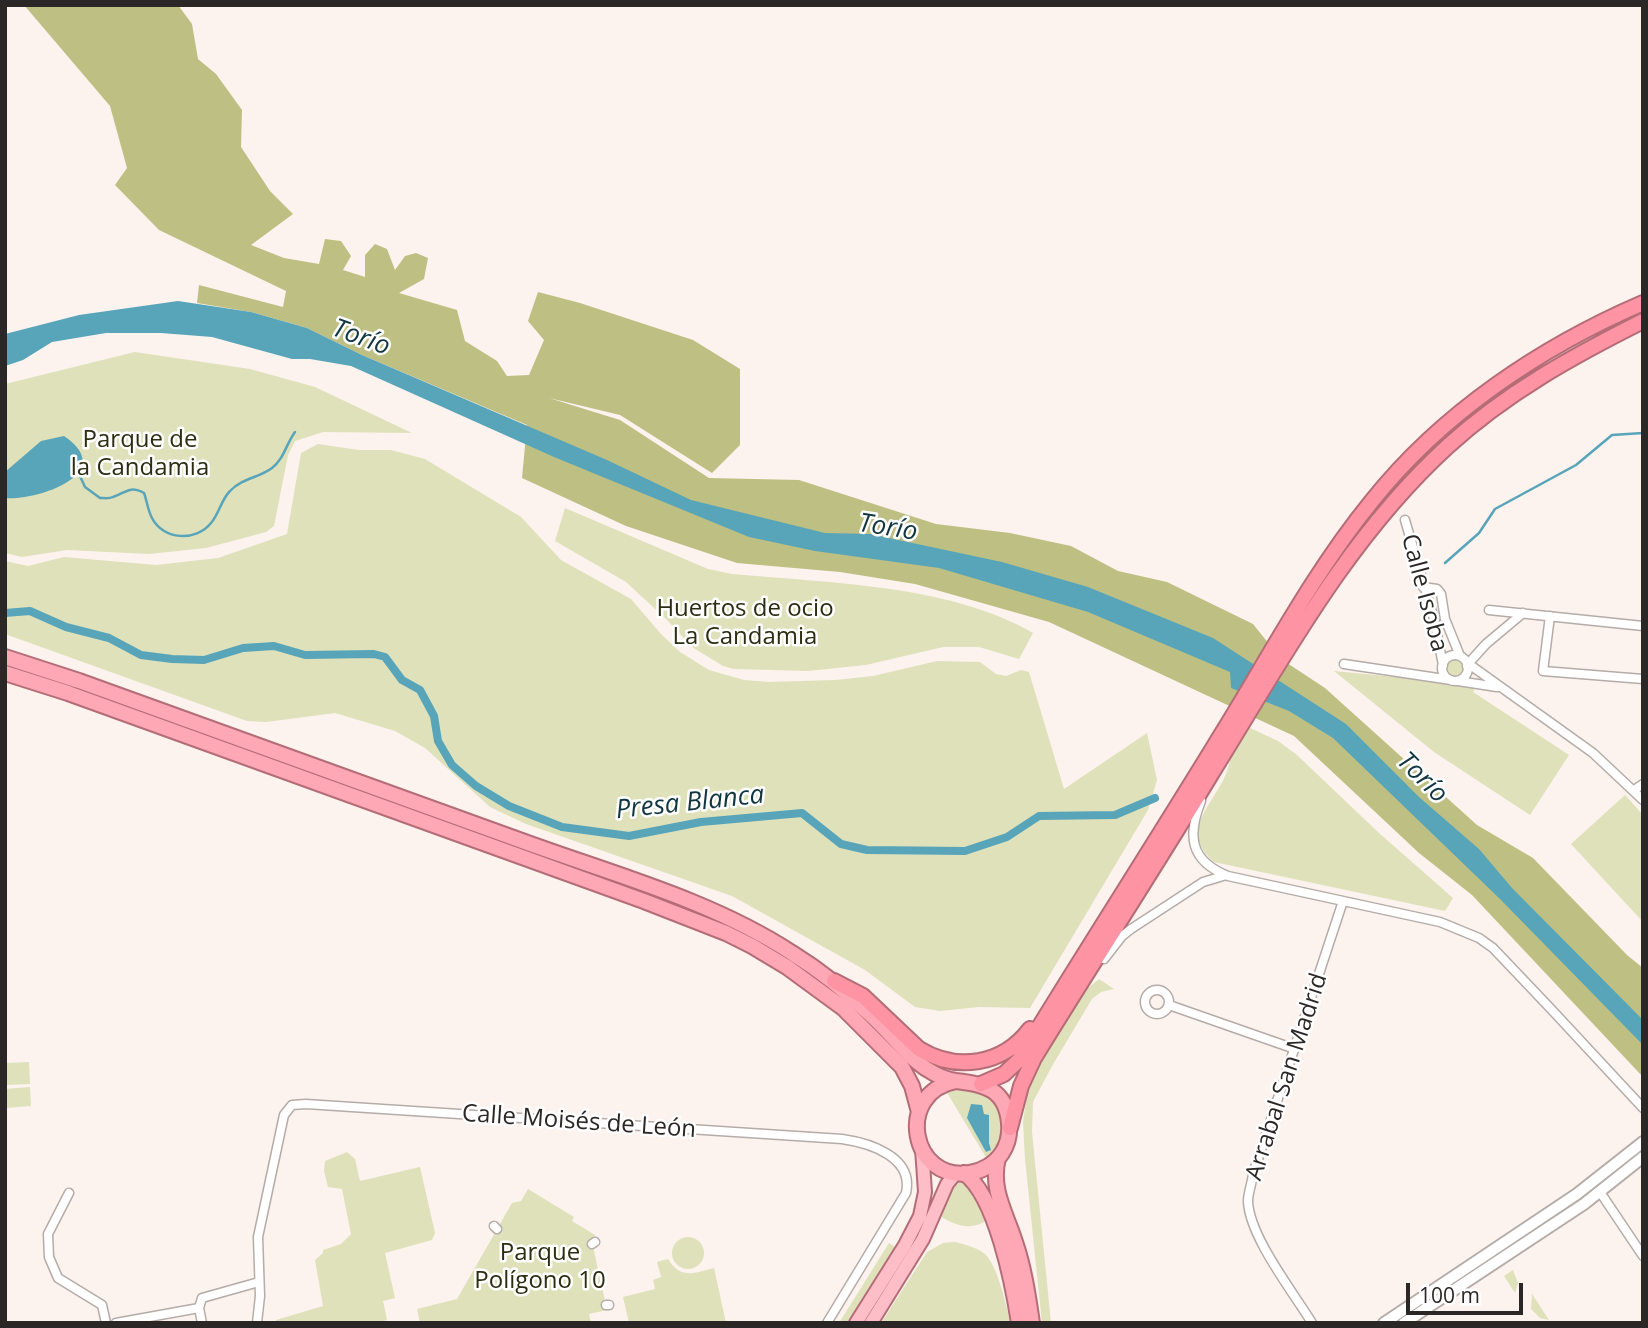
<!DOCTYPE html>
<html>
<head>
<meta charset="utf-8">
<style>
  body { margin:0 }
  #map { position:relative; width:1648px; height:1328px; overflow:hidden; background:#fcf2ee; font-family:"Open Sans",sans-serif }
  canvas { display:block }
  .frame { position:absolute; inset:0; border:7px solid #2b2726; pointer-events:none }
  .scale { position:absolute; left:1406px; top:1283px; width:117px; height:32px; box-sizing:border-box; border:4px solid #2b2726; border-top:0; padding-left:9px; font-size:21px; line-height:24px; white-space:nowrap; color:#2b2726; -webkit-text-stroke:5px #fff; paint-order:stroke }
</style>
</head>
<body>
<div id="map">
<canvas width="1648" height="1328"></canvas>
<div class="frame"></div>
<div class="scale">100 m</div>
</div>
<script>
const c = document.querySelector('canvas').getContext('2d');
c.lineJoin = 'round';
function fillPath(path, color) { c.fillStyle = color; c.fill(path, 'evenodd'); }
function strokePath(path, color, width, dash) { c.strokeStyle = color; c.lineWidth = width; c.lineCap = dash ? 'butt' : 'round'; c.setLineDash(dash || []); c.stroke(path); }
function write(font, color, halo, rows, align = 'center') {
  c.font = font + ' "Open Sans",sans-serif'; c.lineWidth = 5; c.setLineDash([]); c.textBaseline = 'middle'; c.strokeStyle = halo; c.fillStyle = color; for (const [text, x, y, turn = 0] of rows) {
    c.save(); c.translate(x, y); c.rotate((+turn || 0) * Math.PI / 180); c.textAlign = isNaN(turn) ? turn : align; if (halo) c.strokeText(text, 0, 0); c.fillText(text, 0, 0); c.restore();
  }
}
fillPath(new Path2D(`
  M135,352L250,369L315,387L412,433L323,432L295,441L288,455L274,526L266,532L206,548L149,554L67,550L22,557L5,553V384Z
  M318,444L358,450H391L425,459L521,517L561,560L631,599L661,634L680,652L709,670L744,680L769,682L835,680L873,676L937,661L980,662L996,674L1006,676L1021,670L1029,672L1064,789L1147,733L1157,780L1148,810L1030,1008L979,1007L940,1011L915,1007L865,970L732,896L526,824L490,807L425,748L395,731L335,713L266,722L247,721L5,634V561L28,566L64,557L156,565L218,558L287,534L301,453Z
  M565,508L708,569L732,574C827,583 949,584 1033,633L1019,659L979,647H943L866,665L808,671L734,669L723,666L692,647L667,620L626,582L555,541Z
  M1446 668a9 9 0 1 1 18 0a9 9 0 1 1-18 0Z
  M1334,671L1477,685L1473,692L1569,755L1530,815L1434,752Z
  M1248,727L1278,741L1297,755L1379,833L1453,898L1445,911L1214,862C1179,830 1211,808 1225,776C1229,768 1230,759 1233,750C1237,742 1243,735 1248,727Z
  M1625,795L1643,815V922L1571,844Z
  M1099,979L1114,989L1101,992L1092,999L1052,1066L1033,1102L1032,1132L1051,1323H1042L1025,1159L1023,1122L1027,1094L1040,1064L1087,989Z
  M29,1062L30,1084L5,1085V1063Z
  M962,1086C971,1089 982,1090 988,1096C1011,1113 1004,1141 987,1159L946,1091Z
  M30,1087L31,1106L5,1108V1089Z
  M347,1152L355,1159L360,1181L420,1167L435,1233L432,1240L385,1253L395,1298L383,1301L387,1320L376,1323H276V1320L323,1306L315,1260L323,1253V1250L341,1244L351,1234L342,1189L328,1187L324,1171L325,1161Z
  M961,1182L972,1186L988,1220C969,1231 957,1226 940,1216L951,1188Z
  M528,1189L574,1217L572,1221L595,1235L592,1242L607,1310L589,1314L591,1323H420L417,1309L457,1299L512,1203L521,1201Z
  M672 1253a16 16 0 1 1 32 0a16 16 0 1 1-32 0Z
  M955,1242C966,1245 977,1247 986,1255C997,1266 1007,1306 1010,1323H881L927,1252L943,1243Z
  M889,1243L895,1247L848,1323H839Z
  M668,1259C681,1280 694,1273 714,1268L726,1323H629L623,1297L655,1289L653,1280L661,1277L657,1262Z
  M1513,1270L1518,1283L1515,1293L1504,1276Z
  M1532,1294L1549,1320L1540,1318L1531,1309Z`), '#dfe1ba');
fillPath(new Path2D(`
  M24,5H178L192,24L198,59L216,74L242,110L241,147L270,191L293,214L251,245L284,258L319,264L325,239L341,241L351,256L343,270L365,277V255L375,244L387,249L395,270L405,256L416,253L428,258L424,279L399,293L457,310L465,341L497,361L507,376L529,375L544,340L528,321L538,292L580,303L693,340L740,369V445L712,473L620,415L549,398L620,420L709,478L799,480L936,524L1010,533L1071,546L1118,571L1167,582L1253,624L1281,659L1325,688L1477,825L1533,858L1627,955L1643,968V1077L1472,895L1419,853L1294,736L1049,622L915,584L840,572L737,563L626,526L522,478L527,425L362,355L307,328L251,312L197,303L199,285L283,307L286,291L159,230L115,185L127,168L110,106Z`), '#bdc082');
fillPath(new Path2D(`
  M178,301L251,312L307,328L362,355L607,460L691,500L825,533L870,534L1002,562L1088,587L1213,638L1346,724L1419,797L1479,849L1512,888L1643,1020V1045L1500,899L1333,738L1289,711L1231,688L1230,672L1088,612L939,568L815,551L749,537L554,457L351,366L310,359H292L212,337L161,333H106L52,342L23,360L5,366V334L79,315Z
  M64,436C119,473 38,501 5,498V472L41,441Z
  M971,1104L982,1105L984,1114L989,1115V1143L991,1150L986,1152L967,1118Z`), '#58a5ba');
strokePath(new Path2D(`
  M79,474L85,487L100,498C104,498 109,499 113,497C126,493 129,485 144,493C147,501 148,511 152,518C163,540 196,542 211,523C219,514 221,500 230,491C242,478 259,478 272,468C284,459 286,444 295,432
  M1445,563L1479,533L1495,509L1576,465L1612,435L1643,433`), '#58a5ba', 2.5);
strokePath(new Path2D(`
  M5,613L30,611L66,627L109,638L141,655L172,659L204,660L243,648L274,646L305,655L374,654L385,657L402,680L420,690L434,716L438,741L452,765L476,786L509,806L562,827L629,836L701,822L802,813L841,844L867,850L965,851L1007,837L1039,816L1115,815L1155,798`), '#58a5ba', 8);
const minor = new Path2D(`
  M1405,520L1434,619L1443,665
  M1423,587L1437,589L1441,594L1445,619L1460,656
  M1489,610L1643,626
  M1550,616L1543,671L1643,679
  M1442 668a13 13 0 1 1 26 0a13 13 0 1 1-26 0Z
  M1344,664L1451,680
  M1467,665L1486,644L1523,613
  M1467,666L1473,667L1593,753L1643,800
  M1458,681L1497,687
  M1634,790L1643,784
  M1201,801C1187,836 1190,861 1228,876L1440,922L1479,938L1493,948L1551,1009L1643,1108
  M1104,959L1122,936L1131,929L1203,882L1223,876
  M1145 1002a12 12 0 1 1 24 0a12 12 0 1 1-24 0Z
  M1169,1005L1295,1049
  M1600,1192L1643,1256
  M69,1193L48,1234L49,1257L58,1278L102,1305L106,1323
  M494,1226L497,1229
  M592,1244L595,1242
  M606,1305H609
  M199,1308L202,1298L259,1282
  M199,1308L202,1323
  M116,1323L199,1308
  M257,1323L260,1296L258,1237L284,1115L292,1105L306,1104L842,1139C870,1143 914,1157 906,1193L827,1323
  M1312,1323C1293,1292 1249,1236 1248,1201C1248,1193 1252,1183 1253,1174L1343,901`);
const secondary = new Path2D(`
  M1384,1323L1577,1194L1643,1142
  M1404,1323L1584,1204L1643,1157`);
const primary = new Path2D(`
  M856,1323L905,1245L920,1216L925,1192L922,1149
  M871,1323L923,1239L947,1184L956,1173`);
const trunk = new Path2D(`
  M5,657L79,681C226,735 374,788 522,841C612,874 711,900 792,953C821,971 847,992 872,1016C887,1030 901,1047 916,1061C926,1070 942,1079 956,1081C984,1084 1006,1089 1009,1123C1010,1134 1008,1144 1002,1153C995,1164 982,1171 970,1173C911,1183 894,1093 956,1081
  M5,673L68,693L644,901L726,933L752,946L787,967L843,1008L902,1067L912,1086L919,1112
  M998,1158C990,1189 1006,1213 1015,1242C1024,1268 1028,1296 1032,1323
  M964,1173C996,1196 1013,1284 1019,1323`);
const motorway = new Path2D(`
  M834,981L863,996L919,1049C957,1072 1003,1065 1030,1029
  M981,1084L1004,1074L1019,1060C1086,950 1156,842 1223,732C1271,654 1314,572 1372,501C1442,413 1541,347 1643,303
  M1010,1128L1021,1086L1034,1058C1093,962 1155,867 1213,771C1283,658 1348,537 1448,446C1506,393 1573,356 1643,321`);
strokePath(minor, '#b5aca8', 11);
strokePath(secondary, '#b5aca8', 14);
strokePath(primary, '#b46d77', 16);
strokePath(trunk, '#b46d77', 18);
strokePath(motorway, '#b46d77', 18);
strokePath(minor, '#fff', 8);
strokePath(secondary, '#fff', 10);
strokePath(primary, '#febec8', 12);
strokePath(trunk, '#fea8b6', 14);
strokePath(motorway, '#fd93a3', 14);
write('24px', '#2c2d11', '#fff', [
  ["Parque de",140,440],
  ["la Candamia",140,468],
  ["Huertos de ocio",745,609],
  ["La Candamia",745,637],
  ["Parque",540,1253],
  ["Polígono 10",540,1281]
]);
write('24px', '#2b2726', '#fff', [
  ["Calle Isoba",1424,593,75],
  ["Arrabal San Madrid",1287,1077,-72],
  ["Calle Moisés de León",579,1122,4]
]);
write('italic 26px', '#113640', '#fff', [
  ["Torío",361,338,20],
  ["Torío",888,528,9],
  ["Torío",1422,778,45],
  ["Presa Blanca",690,803,-6]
]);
</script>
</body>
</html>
